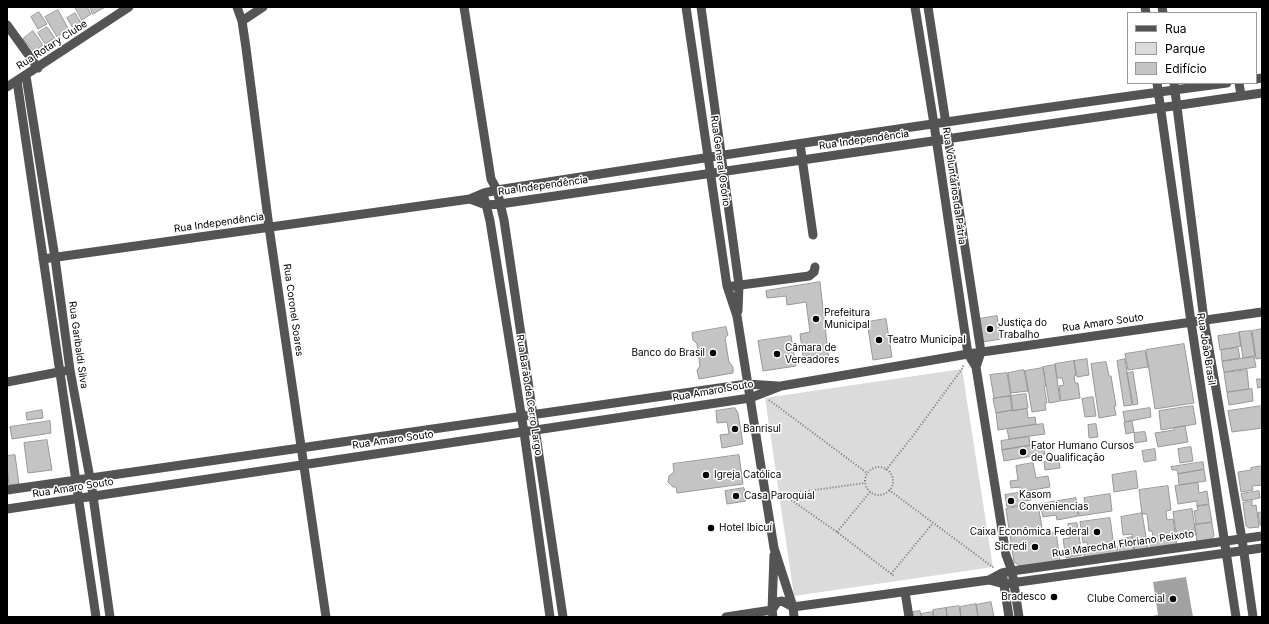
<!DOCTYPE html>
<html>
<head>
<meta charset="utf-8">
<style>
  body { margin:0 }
  #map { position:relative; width:1269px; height:624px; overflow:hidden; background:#fff; font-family:Inter,sans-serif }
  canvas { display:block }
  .frame { position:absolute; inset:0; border:8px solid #000; pointer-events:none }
  .legend { position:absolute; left:1127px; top:12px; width:130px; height:72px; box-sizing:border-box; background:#fff; border:1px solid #999; margin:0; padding:5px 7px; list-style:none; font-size:12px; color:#000 }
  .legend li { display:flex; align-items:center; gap:8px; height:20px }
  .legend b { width:20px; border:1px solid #999 }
</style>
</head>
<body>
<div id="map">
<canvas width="1269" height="624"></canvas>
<div class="frame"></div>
<ul class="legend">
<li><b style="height:5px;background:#545454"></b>Rua</li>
<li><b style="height:11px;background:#dbdbdb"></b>Parque</li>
<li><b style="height:11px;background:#c4c4c4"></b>Edifício</li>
</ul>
</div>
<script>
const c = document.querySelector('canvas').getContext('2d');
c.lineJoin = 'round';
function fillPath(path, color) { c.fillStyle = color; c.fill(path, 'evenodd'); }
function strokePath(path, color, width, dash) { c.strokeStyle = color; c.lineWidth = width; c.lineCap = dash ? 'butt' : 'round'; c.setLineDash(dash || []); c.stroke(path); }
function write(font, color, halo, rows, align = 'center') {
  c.font = font + ' Inter,sans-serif'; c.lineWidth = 3; c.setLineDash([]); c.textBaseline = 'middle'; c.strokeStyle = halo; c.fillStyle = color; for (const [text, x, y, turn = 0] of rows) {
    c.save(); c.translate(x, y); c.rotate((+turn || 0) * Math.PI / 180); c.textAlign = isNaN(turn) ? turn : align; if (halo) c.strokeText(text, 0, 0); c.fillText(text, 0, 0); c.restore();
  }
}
fillPath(new Path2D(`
  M962,369L993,567L794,596L765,398Z`), '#dbdbdb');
fillPath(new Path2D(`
  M1186,577L1193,617H1147L1158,615L1153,582Z`), '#a2a2a2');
const building = new Path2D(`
  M75,7H87L91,14L82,20Z
  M90,7H105L93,14Z
  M58,10L69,30L57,37L45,17Z
  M39,12L47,24L38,29L31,17Z
  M75,13L81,23L73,28L67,18Z
  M47,27L55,38L45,44L38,33Z
  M33,31L43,45L34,52L23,39Z
  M820,282L829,361L804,364L800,334L810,332L806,302L787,305L786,296L767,298L766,291Z
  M997,316L1001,339L983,342L979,319Z
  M886,319L892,357L873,360L867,322Z
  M726,327L728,335L725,338L729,362L733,367V373L699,379L697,370L700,366L697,344L693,340L692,333Z
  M1262,329V358L1256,359L1252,331Z
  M1251,331L1255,356L1243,358L1239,332Z
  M1239,333L1241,346L1220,350L1218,336Z
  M791,336L796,366L763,371L758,341Z
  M1184,344L1194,403L1155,409L1146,350Z
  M1238,348L1240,358L1222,361L1221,350Z
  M1145,351L1148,367L1128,370L1125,354Z
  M1254,357L1256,367L1224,372L1222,362Z
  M1087,359L1089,375L1077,377L1074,361Z
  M1125,359L1132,405L1124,406L1117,361Z
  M1074,361L1076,375L1074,376L1075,383H1078L1080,398L1061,401L1059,386L1064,385L1062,378H1057L1055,364Z
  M1106,362L1109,376H1111L1116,406H1114L1116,415L1099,418L1091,364Z
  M1055,365L1060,401L1049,403L1043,367Z
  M1043,368L1046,386H1044L1047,403H1045L1046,410L1032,412L1025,371Z
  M1024,370L1028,391L1011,393L1008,373Z
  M1247,370L1249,389L1227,392L1224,373Z
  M1133,372L1138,404L1133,405L1127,373Z
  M1007,373L1011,396L994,398L990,375Z
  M1257,379H1262V387L1258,388Z
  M1252,389L1253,401L1229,405L1227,393Z
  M1026,394L1028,408L1013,411L1011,396Z
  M1010,396L1012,410L996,413L993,399Z
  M1093,397L1096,416L1085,417L1082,399Z
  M1193,406L1196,424L1161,430L1159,411Z
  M1262,406V428L1232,432L1228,411Z
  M735,408L738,413L743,444L722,448L720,435L729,434L727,422L717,423L716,411Z
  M1150,408L1151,417L1125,422L1123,412Z
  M1027,409L1028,418L1035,417L1036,424L998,430L996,413Z
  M42,410L43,418L27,420L26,413Z
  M50,421L51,433L12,439L10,427Z
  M1132,421L1134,432L1126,434L1124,423Z
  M1043,424L1045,434L1009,439L1007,429Z
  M1096,424L1098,437L1089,438L1088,425Z
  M1185,426L1188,442L1158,447L1155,433L1174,430V428Z
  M1145,432L1147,441L1135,443L1134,433Z
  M1029,437L1030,445L1002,450L1001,441Z
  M47,440L52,470L28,473L24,443Z
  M1043,444L1045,454L1004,461L1002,450Z
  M1191,447L1193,461L1180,463L1178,449Z
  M1155,449L1156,460L1144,462L1142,451Z
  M15,455L19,484L9,485L7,468V456Z
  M739,455L743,484L677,493L676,487H673L668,482L669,476L674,472L673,464Z
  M1059,459L1060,468L1045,470L1044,462Z
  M1203,462L1204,469L1178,474L1177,470H1172L1171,467Z
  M1033,463L1036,478L1048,476L1050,487L1020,492V487L1011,488L1010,481L1018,480L1016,466Z
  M1262,466V485L1252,486L1253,490L1241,492L1238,472L1251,470V468Z
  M1204,470L1206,481L1179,485L1178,474Z
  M1136,471L1138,488L1114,492L1112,475Z
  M1198,483L1199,493L1207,491L1209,504L1197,506V501L1178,504L1175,486Z
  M1168,486L1171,510L1166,511L1167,520L1173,519L1177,547L1151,551L1149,538H1153L1152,531H1149L1147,514H1142L1139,490Z
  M744,488L746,501L727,504L725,491Z
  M1259,491L1260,498L1243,501L1241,494Z
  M1023,492V495L1030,494L1031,500L1024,501L1025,505L1007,507L1005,495Z
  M1110,494L1112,511L1079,516L1077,505L1085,504L1084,498Z
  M1076,498L1078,516L1057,520L1056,515L1043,517L1040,504Z
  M1252,501V506L1256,505L1259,527L1249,528L1246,526L1243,503Z
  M1038,504L1043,534L1056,532L1060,561L1022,567L1014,562L1006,509Z
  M1209,505L1212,522L1196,524L1194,511L1198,510L1197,507Z
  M1192,509L1196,535L1177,538L1173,512Z
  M1262,512V525H1260L1258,513Z
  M1142,513L1148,549L1135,551L1132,534L1123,535L1121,517Z
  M1110,518L1114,546H1117L1118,554L1085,559L1083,550L1088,549L1087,542L1083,543L1080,522Z
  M1077,523L1082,555L1066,558L1063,539L1070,538L1068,524Z
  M1212,523L1214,536L1209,541L1197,543L1195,525Z
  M1132,537L1134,551L1120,553L1118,540Z
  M991,602L994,617H978L976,605Z
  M976,604L978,617H961L960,607Z
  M959,606L961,617H947L946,608Z
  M946,608L947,617H934L933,610Z
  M920,611L921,617H913V612Z
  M933,612V617H922L921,614Z`);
fillPath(building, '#c4c4c4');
strokePath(building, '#989898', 1);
strokePath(new Path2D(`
  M769,400L867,473
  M865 481a14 14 0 1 1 28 0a14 14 0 1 1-28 0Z
  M886,470L912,437L962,369L964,364
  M889,490L994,568
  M785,494L865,483
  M784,495L837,532L894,576
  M837,532L870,492
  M891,574L933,523`), '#767676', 2, [1, 2]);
strokePath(new Path2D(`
  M237,7L242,21L246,48L269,227L326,617
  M464,7L491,179L497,190L504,220L563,617
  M686,7L727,286L737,316L774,548L793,607L794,617
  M701,7L739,285L738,311
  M915,7L934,124L968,354L976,367L1006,555L1012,571L1019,617
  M928,7L981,352L976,367
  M1145,7L1146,13
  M1162,7L1163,13
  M242,21L263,7
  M7,25L38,68
  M26,76L55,258L70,370L92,489L110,617
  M1256,79L1262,78
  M17,81L96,617
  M1157,83L1191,322L1236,617
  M1174,83L1204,320L1242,539L1253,617
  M1239,83L1241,95
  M7,87L129,7
  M800,144L813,235
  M470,199L486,205L500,204L1262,93
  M485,200L490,221L524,432L550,617
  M43,259L470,199L484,193L497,190C740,152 983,115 1227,83
  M733,286L809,276L814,272L815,267
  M7,382L64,371
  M7,490L747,384L778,386
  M7,509L750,398L781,386L968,354L1262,312
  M1003,578L1009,617
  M989,580L1002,573L1012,571L1262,536
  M905,592L909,617
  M726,617L772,610L777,602L782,601L793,607L989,580L1004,584L1262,548
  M773,617L772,610L774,555`), '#545454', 9);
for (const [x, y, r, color] of [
  [816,319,4,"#000"],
  [990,329,4,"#000"],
  [879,340,4,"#000"],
  [713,353,4,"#000"],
  [777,354,4,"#000"],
  [735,429,4,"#000"],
  [1023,452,4,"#000"],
  [706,475,4,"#000"],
  [736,496,4,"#000"],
  [1011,501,4,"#000"],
  [711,528,4,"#000"],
  [1097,532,4,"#000"],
  [1035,547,4,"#000"],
  [1054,597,4,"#000"],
  [1173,599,4,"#000"]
]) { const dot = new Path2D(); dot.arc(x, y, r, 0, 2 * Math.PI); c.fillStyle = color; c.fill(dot); strokePath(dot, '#fff', 1.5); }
write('10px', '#000', '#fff', [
  ["Rua Rotary Clube",52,45,-33],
  ["Rua Independência",864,140,-8],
  ["Rua General Osório",720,161,82],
  ["Rua Independência",543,186,-8],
  ["Rua Voluntários da Pátria",954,186,82],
  ["Rua Independência",219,223,-8],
  ["Rua Coronel Soares",293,310,82],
  ["Rua Amaro Souto",1103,323,-8],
  ["Rua Garibaldi Silva",78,345,82],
  ["Rua João Brasil",1206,349,81],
  ["Rua Amaro Souto",713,391,-10],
  ["Rua Barão de Cerro Largo",529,395,81],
  ["Rua Amaro Souto",393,440,-8],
  ["Rua Amaro Souto",73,488,-9],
  ["Rua Marechal Floriano Peixoto",1123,544,-8]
]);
write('10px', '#000', '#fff', [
  ["Prefeitura",824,313],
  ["Municipal",824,325],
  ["Justiça do",998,323],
  ["Trabalho",998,335],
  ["Teatro Municipal",887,340],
  ["Câmara de",785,348],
  ["Vereadores",785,360],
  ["Banco do Brasil",705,353,"right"],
  ["Banrisul",743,429],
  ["Fator Humano Cursos",1031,446],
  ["de Qualificação",1031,458],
  ["Igreja Católica",714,475],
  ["Kasom",1019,495],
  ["Conveniencias",1019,507],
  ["Casa Paroquial",744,496],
  ["Hotel Ibicuí",719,528],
  ["Caixa Econômica Federal",1089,532,"right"],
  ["Sicredi",1027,547,"right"],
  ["Bradesco",1046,597,"right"],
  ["Clube Comercial",1165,599,"right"]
], 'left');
</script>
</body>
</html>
